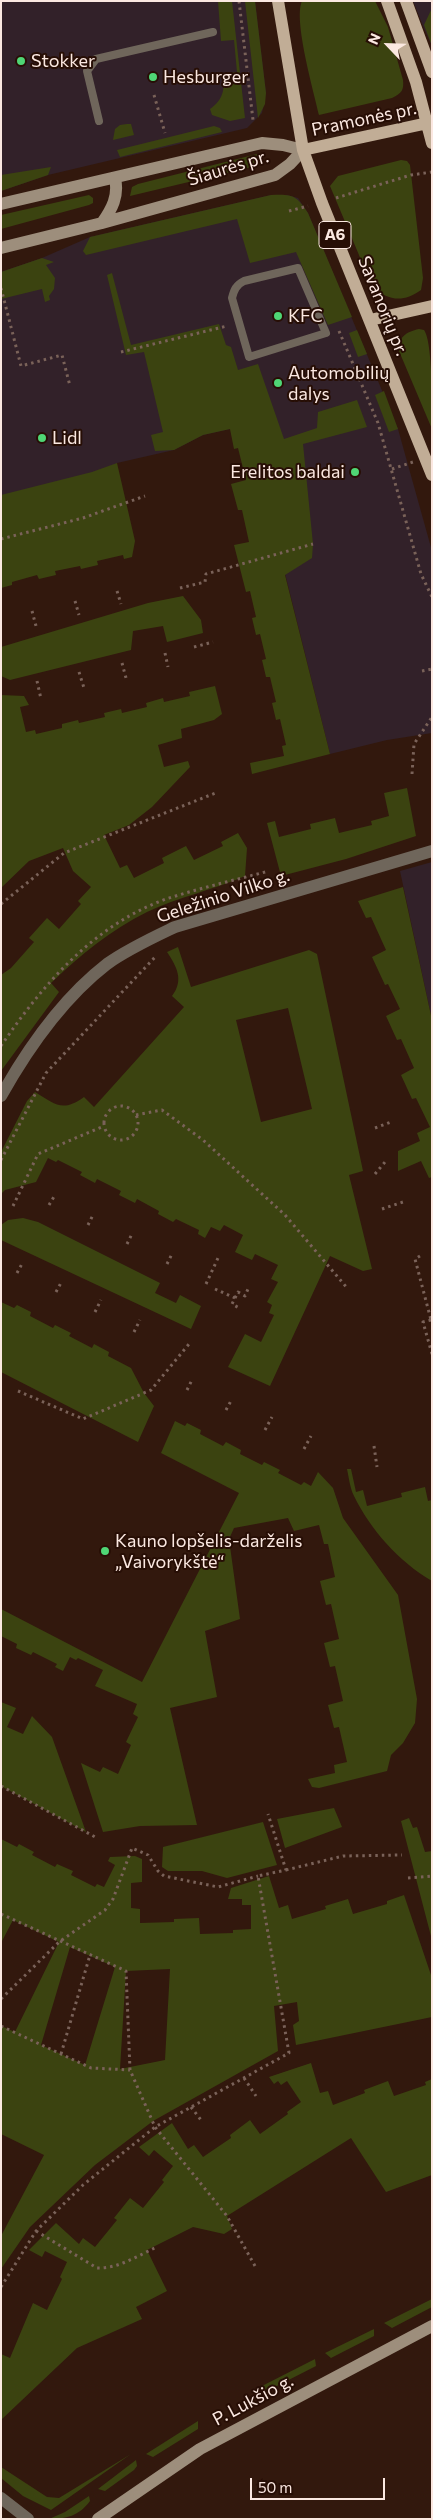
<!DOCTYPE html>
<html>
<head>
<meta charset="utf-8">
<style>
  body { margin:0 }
  #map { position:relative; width:433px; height:2520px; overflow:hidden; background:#32180d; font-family:Commissioner,sans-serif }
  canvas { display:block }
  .frame { position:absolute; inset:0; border:2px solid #fbe8e1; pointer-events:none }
  .north { position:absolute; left:363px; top:20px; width:50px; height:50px; -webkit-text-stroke:4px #270e05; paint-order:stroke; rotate:294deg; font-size:14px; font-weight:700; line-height:20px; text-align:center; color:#fbe8e1 }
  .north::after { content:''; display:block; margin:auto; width:18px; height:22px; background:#fbe8e1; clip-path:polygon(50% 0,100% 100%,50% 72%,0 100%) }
  .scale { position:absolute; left:250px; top:2478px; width:135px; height:22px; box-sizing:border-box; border:2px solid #fbe8e1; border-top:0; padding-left:6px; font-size:15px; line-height:18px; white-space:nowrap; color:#fbe8e1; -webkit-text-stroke:4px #270e05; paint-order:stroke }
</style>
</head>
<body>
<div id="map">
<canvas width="433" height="2520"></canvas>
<div class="frame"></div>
<div class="north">N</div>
<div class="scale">50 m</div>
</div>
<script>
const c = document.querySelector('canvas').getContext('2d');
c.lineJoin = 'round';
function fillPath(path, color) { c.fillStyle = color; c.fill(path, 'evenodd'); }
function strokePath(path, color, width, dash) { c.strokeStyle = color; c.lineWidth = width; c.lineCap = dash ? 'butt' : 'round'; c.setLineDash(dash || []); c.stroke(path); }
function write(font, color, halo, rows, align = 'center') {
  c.font = font + ' Commissioner,sans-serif'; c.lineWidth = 4; c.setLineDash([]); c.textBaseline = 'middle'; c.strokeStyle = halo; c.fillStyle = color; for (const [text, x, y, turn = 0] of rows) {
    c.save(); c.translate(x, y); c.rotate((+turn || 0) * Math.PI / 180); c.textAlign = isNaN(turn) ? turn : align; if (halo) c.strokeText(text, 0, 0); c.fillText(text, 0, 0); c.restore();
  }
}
fillPath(new Path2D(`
  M1,1H255L266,93L262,113L247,128L48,175L1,191Z
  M413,1H432V46L425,31Z
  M271,195H287L298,198L308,213L398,429L432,551V733L387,740L330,754L248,425L203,435L174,450L117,463L108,481L1,539V272L42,258L90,237Z
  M432,862V1020L400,871Z`), '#322129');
fillPath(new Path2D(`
  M218,1H232L245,118L230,121L212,115L210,109C224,99 224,90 224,74L237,72L234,40L221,41Z
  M245,1H255L266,93L265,104L258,118Z
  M302,1H375L388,27L403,80C404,90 402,93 392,98L319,115C314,92 293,20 302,1Z
  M432,8V46L424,25Z
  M127,124H131L134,135L113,140L115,129L120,125Z
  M214,126L220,128L222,132L120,157L117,150Z
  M257,154L260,165L130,196L132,187L138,184Z
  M401,160L407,161L410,165L423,278L421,290C403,303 388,301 372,286L330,186L338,176Z
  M51,167L48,175L1,191V175Z
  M89,195L93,198V203L89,205L1,229V215Z
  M271,195C293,194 296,195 308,213L352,317L328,325L296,252L250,263L237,219L86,255L83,251L90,237Z
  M42,258L54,262L46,265L55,278L54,289L49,296L50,300L45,302L42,289L1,299V272Z
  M112,273L131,345L219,324L226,345L231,347L238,370L258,364L284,439L317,428L318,412L357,400L367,427L303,444L313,544L312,558L285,575L330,754L252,774L250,763L284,756L282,746L286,745L280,719L276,720L272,703L276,702L270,677H266L262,660L266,659L260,634L256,635L252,618L256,617L250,591L246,592L234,545L249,542L242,510H238L231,484L246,480L238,448L234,449L230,429L203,435L174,450L155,451L151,435L163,432L144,352L126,355L107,275Z
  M419,329L424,330C433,342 432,410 432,429L399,351C398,337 406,332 419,329Z
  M357,330L367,354L358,357L349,333Z
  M384,391L398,429L389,432L375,395Z
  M117,463L135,541L132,557L124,559L123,555L97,561L98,565L81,569L80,566L55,571L56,575L39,579L37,575L12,582V585L1,588V495L92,472Z
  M183,596L201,620L203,633L167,642L163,626L133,631L131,650L10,680L1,676V647L148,603Z
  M215,686L222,714L214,720L181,729L182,738L158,745L164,767L188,761L190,767L152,807L129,825L104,835L120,868L127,865L134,878L164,863L162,858L186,846L194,860L223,846L221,842L238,833L247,848L245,876C213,890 178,897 147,912C111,930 80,955 51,983L59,992L1,1071V975L11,968L34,942L29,938L47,918L59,929L81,904L78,901L91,887L73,871L63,848L29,861L1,888V695L24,696L29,705L20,707L26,732L35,730L36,734L62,728V724L78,720L79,723L105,717L104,713L121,709L122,713L147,707L146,703L163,698L164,702L190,696L189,692Z
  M407,788L416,836L346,859L281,876L267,823L275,821L279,837L311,829L310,824L335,818L339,833L372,825L371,821L389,816L384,793Z
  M403,887L432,1020V1177L429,1178L421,1161L398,1171V1151L420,1141L417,1133L430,1127L416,1098L412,1099L401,1075L414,1068L401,1039L397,1040L386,1016L400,1009L388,984L385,985L372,957L386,950L371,917L366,918L358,901Z
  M178,947L191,987L309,950L317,954L363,1171L349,1175L372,1269L363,1271L330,1256L270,1386L228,1367L245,1334L261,1342L274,1315L269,1313L272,1305L267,1302L278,1282L271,1279L278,1265L255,1254L252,1260L235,1252L243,1235L224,1225L220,1231L211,1227L205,1238L198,1234L199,1230L176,1219L173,1222L158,1214L159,1211L137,1199L135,1203L119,1195L121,1191L97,1179L95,1183L80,1175L82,1172L58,1160L56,1162L48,1158L36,1182L5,1190L1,1194V1152L27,1101L35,1092C55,1104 62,1113 84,1097L94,1107L184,1007L172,996C184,980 177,967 167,952ZM288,1008L312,1109L261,1122L236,1020Z
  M23,1218L38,1222L160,1283L155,1293L176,1303L180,1295L201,1306L191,1329L1,1240V1225L8,1220Z
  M1,1302L14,1308L17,1305L31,1312L30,1316L53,1328L55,1325L71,1333L69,1336L92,1348L94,1344L109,1352L108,1356L131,1368L144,1393L154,1406L138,1442L1,1372Z
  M175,1421L185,1426L187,1423L201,1430L200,1434L223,1446L226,1442L241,1450L240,1454L262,1465L264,1462L280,1470L278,1473L301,1485L304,1482L311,1486L318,1472L333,1488L343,1518L398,1595L417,1699L415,1723L403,1743L391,1755L387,1771L319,1788L312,1787L308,1779L335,1773L334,1765L347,1762L339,1727L334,1728L328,1705L343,1701L335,1666L330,1667L324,1643L339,1639L331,1604L326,1605L320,1581L335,1577L328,1544H324L319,1525L294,1531L288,1518L234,1528L229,1539L240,1619L205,1631L217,1697L170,1708L197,1825L140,1826L103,1832L81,1763L100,1772L103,1767L118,1774L131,1745L126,1742L138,1717L133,1714L137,1704L95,1686L103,1670L78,1658L76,1660L70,1657L63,1671L55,1667L57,1664L33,1652L31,1655L16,1648L17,1644L1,1636V1609L142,1682L239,1493L161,1453Z
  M347,1469H351L356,1492L363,1490L367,1506L402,1497L401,1493L425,1487L428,1501L432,1500V1581C399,1562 370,1529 354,1496C350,1488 349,1478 347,1469Z
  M1,1702L16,1708L7,1727L23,1734L32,1716L52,1737L86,1832L1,1786Z
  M334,1808L342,1827L285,1848L277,1819Z
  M409,1818L413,1828L417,1827L425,1852L432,1851V1940L401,1821Z
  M263,1822L277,1865L227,1878L202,1871H168L162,1867L163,1847Z
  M1,1839L17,1847L19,1844L34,1852L32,1855L55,1867L57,1864L73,1871L71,1875L95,1887L97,1884L104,1887L115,1865L108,1861L110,1857L135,1856L142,1859V1882L131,1883V1908L140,1909V1923L174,1922V1919L199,1918L200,1934L233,1933V1930L251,1929V1905H242V1899H228L231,1888L269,1876L279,1908L288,1905L292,1919L326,1909L325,1906L348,1899L353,1914L387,1904V1901L404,1895L432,1978V2017L296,2045L293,2025L299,2021L297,2002L274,2006L278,2051L153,2121L95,2165L30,2227L1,2269V2236L44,2155L1,2134V2026L15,2032L59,1942L13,1920L1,1943ZM70,1947L115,1967L85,2065L41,2045ZM170,1969L165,2060L120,2069L126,1971Z
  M311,2063L320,2093L328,2091L333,2105L365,2093L364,2090L388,2081L394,2096L426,2085L425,2082L432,2079V2175L386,2192L351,2138L227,2216L232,2229L224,2234L193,2227L147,2250L167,2291L136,2307L142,2319L77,2348L1,2420V2354L10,2358L33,2303L47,2310L62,2279L60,2277L67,2262L45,2251L42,2257L29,2250L56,2223L79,2244L83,2238L95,2247L117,2220L114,2218L130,2198L143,2208L164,2182L162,2180L173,2166L154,2150L149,2156L139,2147L172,2123L188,2149L194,2145L203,2157L231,2138L230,2135L250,2120L260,2134L288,2114L287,2112L301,2102L287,2081L281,2085L278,2081L274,2084L269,2077Z
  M432,2299V2307L392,2328L384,2323Z
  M374,2329V2336L331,2358L325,2353Z
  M315,2359L316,2366L267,2391L260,2387Z
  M198,2421V2429L153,2457L146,2454Z
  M131,2454L51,2510L23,2496L1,2478V2467L47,2497L59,2498Z
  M136,2460L137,2466L134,2470L105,2491L98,2489Z
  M89,2496L90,2501C79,2516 66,2519 49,2519L65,2512Z`), '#3b4310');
strokePath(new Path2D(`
  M239,1L253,120
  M154,95L165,133
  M336,198L411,175L432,172
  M289,211L308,206
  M1,288L21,366L62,355L70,386
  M339,331L378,423L421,574L432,597
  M121,352L227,326
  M392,469L413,462
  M1,539L83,518L145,496
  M180,588L205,582L206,574L313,544
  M117,591L121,604
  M75,601L79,615
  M32,611L36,626
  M194,647L213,642
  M165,653L168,667
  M122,663L126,678
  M422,671L432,669
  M79,672L84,688
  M37,681L41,699
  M412,774L414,744L432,717
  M1,904L64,853L218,792
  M1,1046C43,984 94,925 166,899C200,888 235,880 269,871
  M104 1123a17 17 0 1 1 34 0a17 17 0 1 1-34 0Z
  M136,1115L162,1110L203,1140L285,1215L348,1289
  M375,1128L391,1122
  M1,1160L46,1073L157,955
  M375,1174L385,1162
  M49,1205L55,1195
  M13,1206L38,1154L104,1126
  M382,1209L406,1201
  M88,1225L93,1215
  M127,1244L132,1234
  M420,1256L415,1259L431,1320
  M167,1264L172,1254
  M17,1273L23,1262
  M206,1284L218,1258
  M215,1289L235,1298L232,1304L241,1309
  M56,1292L62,1281
  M235,1298L238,1292L245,1296L248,1289
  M95,1312L101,1300
  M431,1320L423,1322L432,1354
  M134,1332L140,1320
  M187,1390L192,1380
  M18,1391L83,1419L151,1390L189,1344
  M226,1410L232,1399
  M265,1430L272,1417
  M374,1446L377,1467
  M304,1449L311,1436
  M1,1786L97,1838
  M286,1870L343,1856L402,1855
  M408,1878L432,1876
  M1,1914L126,1971L130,2070L155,2127L227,2216L255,2266
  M1,1999L59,1942L105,1910L113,1899L132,1848L148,1855L158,1871L164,1876L218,1887L258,1876
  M1,2026L91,2068L130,2070
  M61,2054L90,1955
  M244,2078L256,2096
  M191,2107L201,2120
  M36,2231L97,2268C118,2269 139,2255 157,2247
  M1,2287L36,2231L83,2185L155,2127L289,2053L258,1876L286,1870L268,1814`), '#7a6259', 3, [2.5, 4]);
strokePath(new Path2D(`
  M99,121L87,71L96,59L213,32
  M298,268L326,333L249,357L232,298C234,290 236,285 244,281Z`), '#6f665b', 8);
strokePath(new Path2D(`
  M1,1096C28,1048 63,998 107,964C128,949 152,938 175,927L432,851
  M1,2498L28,2519`), '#6f665b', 12);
strokePath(new Path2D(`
  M1,204L262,143L283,145L303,150L290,164L275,175L102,223L1,248
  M102,223C112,209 119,196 115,178
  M98,2519L200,2449L432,2326`), '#9d8e7c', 12);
strokePath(new Path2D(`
  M278,1L303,150L322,203L432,475
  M387,1L416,82L432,143
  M406,1L432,72
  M303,150L432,122
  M370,320L432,306`), '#c1ad96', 12);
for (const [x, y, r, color] of [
  [21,61,5,"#4fd675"],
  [153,77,5,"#4fd675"],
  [278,316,5,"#4fd675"],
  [278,383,5,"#4fd675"],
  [42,438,5,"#4fd675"],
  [355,472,5,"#4fd675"],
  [105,1551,5,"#4fd675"]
]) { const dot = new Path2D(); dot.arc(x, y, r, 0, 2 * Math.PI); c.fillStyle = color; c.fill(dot); strokePath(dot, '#270e05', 2); }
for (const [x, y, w] of [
  [335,235,32]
]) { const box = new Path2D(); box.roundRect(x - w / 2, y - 13.5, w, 27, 4); c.fillStyle = '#270e05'; c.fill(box); strokePath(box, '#fbe8e1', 1); }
write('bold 16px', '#fbe8e1', null, [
  ["A6",335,235]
]);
write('18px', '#fbe8e1', '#270e05', [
  ["Stokker",31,61],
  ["Hesburger",163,77],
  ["KFC",288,316],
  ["Automobilių",288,373],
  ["dalys",288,394],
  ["Lidl",52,438],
  ["Erelitos baldai",345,472,"right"],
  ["Kauno lopšelis-darželis",115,1541],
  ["„Vaivorykštė“",115,1562]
], 'left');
write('18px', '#fbe8e1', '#270e05', [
  ["Pramonės pr.",364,119,-12],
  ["Šiaurės pr.",228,168,-17],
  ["Savanorių pr.",383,306,68],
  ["Geležinio Vilko g.",223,896,-18],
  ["P. Lukšio g.",253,2400,-28]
]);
</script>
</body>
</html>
